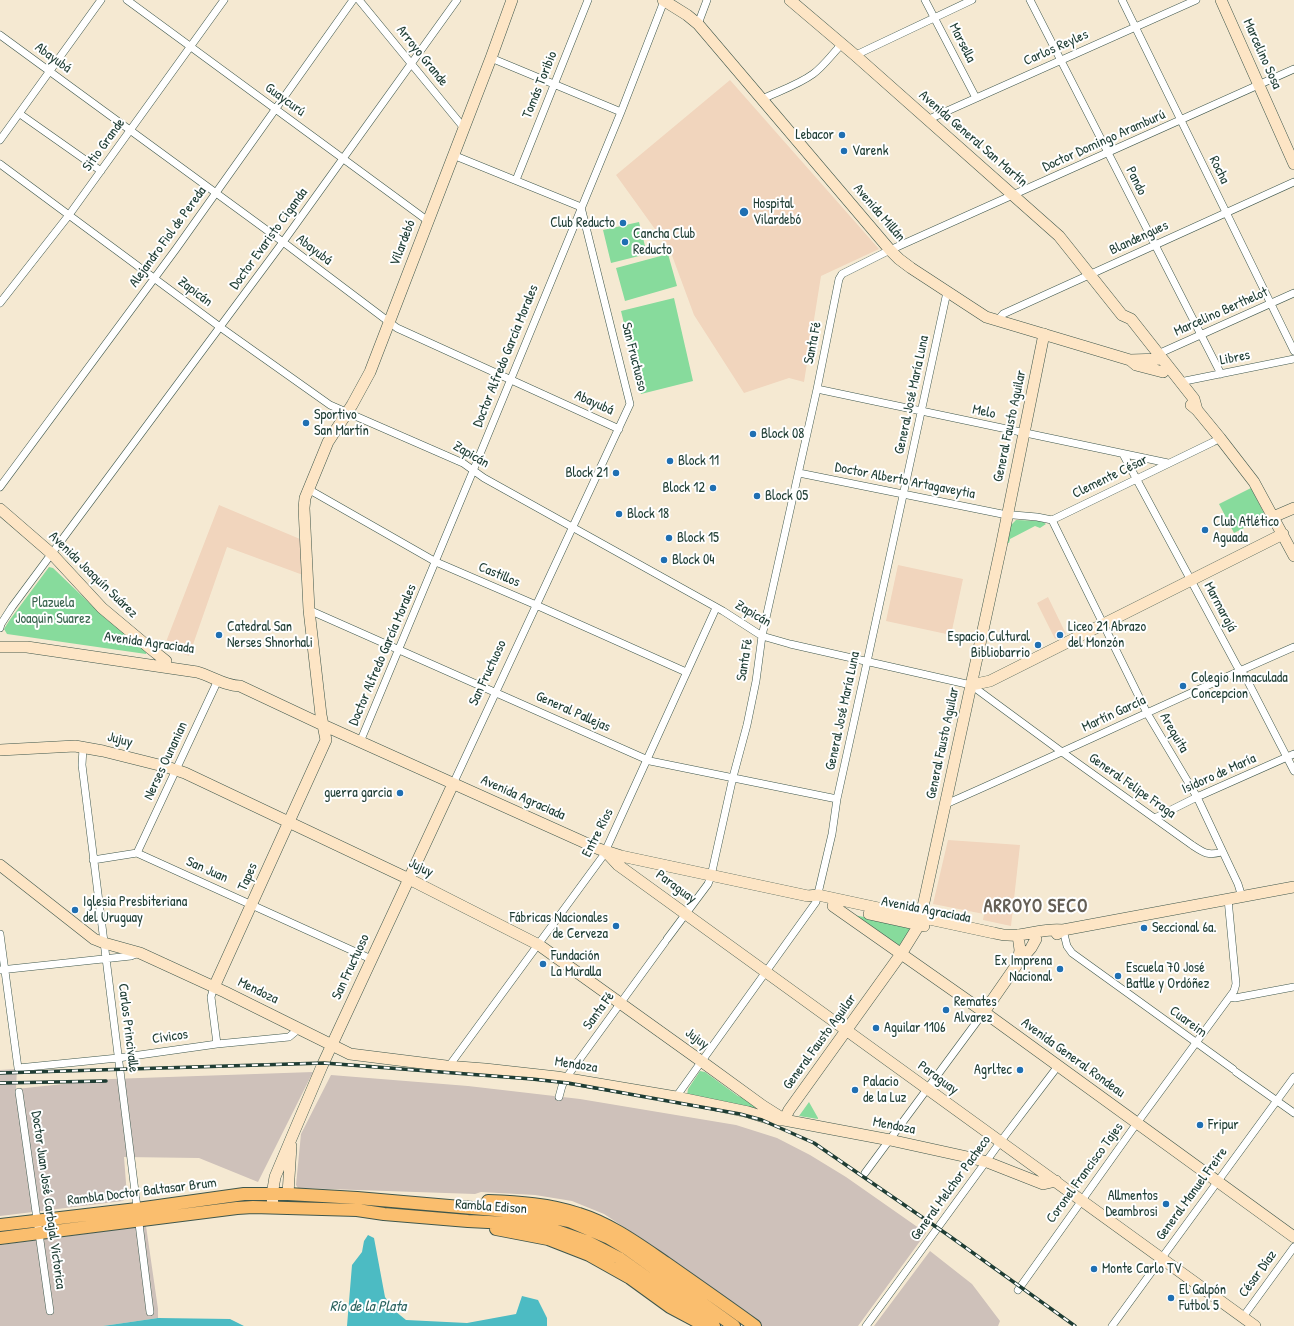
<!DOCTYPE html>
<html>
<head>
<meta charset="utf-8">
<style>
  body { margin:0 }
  canvas { display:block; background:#f5e9d2 }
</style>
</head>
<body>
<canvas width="1294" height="1326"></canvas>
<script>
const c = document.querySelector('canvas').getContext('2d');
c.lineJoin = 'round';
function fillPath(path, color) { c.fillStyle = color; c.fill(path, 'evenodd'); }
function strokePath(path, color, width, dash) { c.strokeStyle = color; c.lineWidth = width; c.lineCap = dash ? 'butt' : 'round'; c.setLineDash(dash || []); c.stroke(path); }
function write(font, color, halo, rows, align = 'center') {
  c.font = font + ' "Patrick Hand",sans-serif'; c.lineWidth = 4; c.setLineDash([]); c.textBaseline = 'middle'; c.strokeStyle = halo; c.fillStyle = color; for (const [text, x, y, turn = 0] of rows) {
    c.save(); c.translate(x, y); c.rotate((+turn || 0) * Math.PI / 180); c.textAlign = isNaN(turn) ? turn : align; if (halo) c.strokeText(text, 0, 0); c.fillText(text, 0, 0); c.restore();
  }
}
fillPath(new Path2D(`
  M730,80L879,249L821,276L804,382L789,378L744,393L694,315L670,250L616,175Z
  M219,505L300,539L303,575L227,547L189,656L164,647Z
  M898,565L963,579L951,635L886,621Z
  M1048,597L1066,634L1055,639L1037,603Z
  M948,840L1020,845L1011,926L983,920L984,914L933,904Z`), '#f1d5bd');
fillPath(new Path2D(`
  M17,1069L16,1089L111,1079L313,1072L258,1182L199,1158L124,1157L127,1196L123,1201L0,1216V1070Z
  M331,1075L468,1086L580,1099L736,1125L777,1138L810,1155L846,1177L926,1233L858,1326H760L639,1237L604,1214L572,1201L535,1195L481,1192L475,1194L298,1188L296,1185L301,1134Z
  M146,1226L158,1309V1318L103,1326H0V1245Z
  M930,1251L972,1284L1000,1321L998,1326H874Z`), '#cec1ba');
fillPath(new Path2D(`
  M639,222L647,254L611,263L603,230Z
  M668,254L677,286L625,301L616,268Z
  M674,298L693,381L641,394L621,311Z
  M1251,488L1266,517L1234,533L1219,504Z
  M1016,520L1042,521L1046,524L1040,528L1035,526L1010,539L1009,543H1007L1010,526Z
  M49,567L53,568L106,619L147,651L146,654L7,634L4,629L9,621Z
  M854,915L908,926L910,930L901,947Z
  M700,1071L705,1072L738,1096L746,1099L761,1109L759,1111L687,1095L688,1089Z
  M809,1102L818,1118V1119L799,1116Z`), '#87db9c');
fillPath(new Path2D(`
  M368,1235L374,1238L385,1297L395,1311L406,1320L467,1323L516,1314L522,1296L538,1300L547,1318V1326H347L352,1265L362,1252L364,1241Z
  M158,1318L230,1319L244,1326H103Z`), '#4cbbc3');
const street = new Path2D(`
  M127,0L428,221
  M359,0L464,128
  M925,0L976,98
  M1030,0L1221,374
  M1122,0L1294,351
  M698,24L707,0
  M0,35L283,242L397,328L619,429
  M856,56L858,54L972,0
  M491,58L621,112
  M762,99C779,91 798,85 813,74C824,66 832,54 842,44
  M20,114L101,171
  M927,120L1196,0
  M0,140L101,0
  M0,164L220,327L330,405L463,463L484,478L723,611L762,636L790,644L971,685L1062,752L1192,845C1204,853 1208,856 1222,852
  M516,180L588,0
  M0,303L69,215L224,0
  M997,321L1003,314L1294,182
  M1158,354L1294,293
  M1180,382L1294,359
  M817,389L1168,463
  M1123,454L1237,666L1245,676L1294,771
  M799,473L1002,514L1037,517L1052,520L1213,442L1220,438
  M0,487L176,249L353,0
  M308,489L436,562L536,605L686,672
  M1052,520L1147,713L1197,797L1238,884L1242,897
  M309,610L650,761L837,799
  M0,628L1,624L12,607L283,242L457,0
  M360,742L473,471L621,112L664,1
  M83,748L82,765L150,1312
  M453,784L630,404L581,207L453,155
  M946,804C1062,753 1177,698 1294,647
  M1155,818L1197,797L1294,754
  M137,853L218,680
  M93,860L137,853L371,959
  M1063,930L1067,946L1072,953L1233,1069
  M0,934L18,1068L118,1058L217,1044L289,1037L295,1032L297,1027
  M667,939L708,884L711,876L733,777L747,725L756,681L762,636L817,389L839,279L842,274L890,250L1294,69
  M0,970L131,956L139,953
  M214,987L211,997L217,1044
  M1230,997L1235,998L1294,987
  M449,1066L603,856L716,608
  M1236,1072L1294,1113
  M19,1092L50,1311
  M559,1097L562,1086L566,1078L665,942
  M676,1097L816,902L832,834L837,799L867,662L947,292
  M865,1173L984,1012
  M1018,1290L1137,1123L1234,991L1236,984L1228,899
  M1243,1317L1294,1247
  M866,1326L1001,1141L1058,1066
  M1112,1326L1294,1077`);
const secondary = new Path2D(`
  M663,0L687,15L698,24L890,250L899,259L911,268L986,317L1130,360L1136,365L1163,372
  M790,0L856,56L1059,236L1122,315L1131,319L1194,399L1197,410
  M1221,0L1294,164
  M1130,360L1162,359
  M1191,405L1197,410L1220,438L1254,482L1294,556
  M0,509L52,554L102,608L151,649L166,661
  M1273,517L1294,508
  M0,647H27L197,672C212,676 225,686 240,686L323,725L599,849L621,856L808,896L818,895L994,933C1002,935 1010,936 1019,935C1035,933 1047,928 1063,930
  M971,685L990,681L1283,534
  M0,750L75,746L103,751L167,767L185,773L409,879L539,945L701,1061L763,1106L782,1118
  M606,852L618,865L1255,1326
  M0,865L94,939L104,943L140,953L225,992L350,1054L446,1066L485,1069L557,1077L676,1097L748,1112L774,1120H784L890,1140L972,1158L987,1162L1043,1184L1056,1181
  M833,906L984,1012L1294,1237
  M869,914L924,926
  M1057,934L1063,930L1294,887
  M1018,963L1031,948L1036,939
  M214,987L326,740L321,715L309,610L304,508L305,498L328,442L352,405L370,372L491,58L512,0
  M984,1012L1018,963L1020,950L1018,935
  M784,1120L789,1110L901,954L919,925L1001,547L1044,334
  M288,1194L291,1146
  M273,1207L272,1195L275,1177L291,1139L322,1066L453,784`);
const primary = new Path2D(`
  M488,1201C518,1202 550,1204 579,1214C611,1224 638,1244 666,1263C696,1284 726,1305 755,1326
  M0,1225L137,1209L244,1194H288L357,1198L530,1213L569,1221L609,1238L626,1248L734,1326
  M496,1229L548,1239L589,1255L630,1278L670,1307L700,1323
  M0,1238L237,1208L253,1207L357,1210L384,1214L468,1221L528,1224L548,1228L588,1242L619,1258L714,1326`);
strokePath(street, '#3f574c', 8);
strokePath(secondary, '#3f574c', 12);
strokePath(primary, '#3f574c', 14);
strokePath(street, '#fff', 7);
strokePath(secondary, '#fde5c5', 11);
strokePath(primary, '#fabe6e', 12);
const rail = new Path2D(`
  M0,1073L324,1063L532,1079L568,1083L740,1114L762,1120L814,1143L948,1235L1075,1326
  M0,1083L106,1081`);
strokePath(rail, '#1f3d34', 3.5);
strokePath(rail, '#fff', 2, [6]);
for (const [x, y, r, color] of [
  [842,135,4,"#1f6fb2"],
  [844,151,4,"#1f6fb2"],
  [744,212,5,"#1f6fb2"],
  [623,223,4,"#1f6fb2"],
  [625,242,4,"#1f6fb2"],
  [306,423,4,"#1f6fb2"],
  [753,434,4,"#1f6fb2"],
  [670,461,4,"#1f6fb2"],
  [616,473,4,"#1f6fb2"],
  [713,488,4,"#1f6fb2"],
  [757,496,4,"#1f6fb2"],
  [619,514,4,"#1f6fb2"],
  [1205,530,4,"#1f6fb2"],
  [669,538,4,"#1f6fb2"],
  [664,560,4,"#1f6fb2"],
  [219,635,4,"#1f6fb2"],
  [1060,635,4,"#1f6fb2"],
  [1038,645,4,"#1f6fb2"],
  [1183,686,4,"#1f6fb2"],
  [400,793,4,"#1f6fb2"],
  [75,910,4,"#1f6fb2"],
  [616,926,4,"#1f6fb2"],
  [1144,928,4,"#1f6fb2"],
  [543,964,4,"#1f6fb2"],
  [1060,969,4,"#1f6fb2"],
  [1118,976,4,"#1f6fb2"],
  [946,1010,4,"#1f6fb2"],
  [876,1028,4,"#1f6fb2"],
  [1020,1070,4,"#1f6fb2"],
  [855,1090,4,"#1f6fb2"],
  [1200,1125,4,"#1f6fb2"],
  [1166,1204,4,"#1f6fb2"],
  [1094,1269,4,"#1f6fb2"],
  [1171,1298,4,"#1f6fb2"]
]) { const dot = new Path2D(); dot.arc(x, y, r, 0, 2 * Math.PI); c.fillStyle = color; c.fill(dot); strokePath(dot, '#fff', 1.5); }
write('14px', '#1f3d34', '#fff', [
  ["Marsella",962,43,63],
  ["Carlos Reyles",1056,48,-24],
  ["Marcelino Sosa",1262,54,66],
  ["Arroyo Grande",422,56,51],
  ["Abayubá",53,58,36],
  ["Tomás Toribio",540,85,-68],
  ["Guaycurú",285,100,36],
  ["Avenida General San Martín",973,139,41],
  ["Doctor Domingo Aramburú",1104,141,-24],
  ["Sitio Grande",104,145,-54],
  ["Rocha",1219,170,64],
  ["Pando",1136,181,63],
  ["Avenida Millán",879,213,49],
  ["Alejandro Fiol de Pereda",168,237,-54],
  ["Blandengues",1139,238,-25],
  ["Doctor Evaristo Ciganda",269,239,-54],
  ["Vilardebó",403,243,-69],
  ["Abayubá",314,250,37],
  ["Zapicán",195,292,37],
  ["Marcelino Berthelot",1221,312,-24],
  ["Santa Fé",813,343,-79],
  ["Doctor Alfredo García Morales",506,356,-68],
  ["San Fructuoso",634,357,76],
  ["Libres",1235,358,-11],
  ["General José María Luna",912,395,-78],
  ["Abayubá",594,403,24],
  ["Melo",984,412,12],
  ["General Fausto Aguilar",1010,426,-78],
  ["Zapicán",471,455,30],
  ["Clemente César",1110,477,-26],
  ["Doctor Alberto Artagaveytia",905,481,11],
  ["Avenida Joaquín Suárez",93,575,44],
  ["Castillos",499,575,23],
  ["Marmarajá",1220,607,62],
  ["Zapicán",753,614,30],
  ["Avenida Agraciada",149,643,8],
  ["Doctor Alfredo García Morales",383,655,-67],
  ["Santa Fé",745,660,-81],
  ["San Fructuoso",488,673,-65],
  ["General José María Luna",843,711,-78],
  ["General Pallejas",573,712,24],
  ["Martín García",1114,714,-25],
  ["Arequita",1174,733,60],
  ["Jujuy",120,740,14],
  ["General Fausto Aguilar",943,743,-78],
  ["Nerses Ounanian",166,761,-65],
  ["Isidoro de María",1219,774,-24],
  ["General Felipe Fraga",1132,786,35],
  ["Avenida Agraciada",523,798,24],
  ["Entre Ríos",598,833,-63],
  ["Jujuy",421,868,26],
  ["San Juan",207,870,24],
  ["Tapes",248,877,-66],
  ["Paraguay",676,887,36],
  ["Avenida Agraciada",926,910,11],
  ["San Fructuoso",351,967,-65],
  ["Mendoza",258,991,26],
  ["Santa Fé",599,1011,-54],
  ["Cuareim",1188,1022,36],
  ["Carlos Princivalle",128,1028,83],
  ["Cívicos",170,1037,-8],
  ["Jujuy",697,1039,36],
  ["General Fausto Aguilar",820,1042,-54],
  ["Avenida General Rondeau",1073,1058,36],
  ["Mendoza",576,1065,9],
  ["Paraguay",938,1078,36],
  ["Mendoza",894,1126,11],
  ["Coronel Francisco Tajes",1085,1173,-54],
  ["General Melchor Pacheco",951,1188,-54],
  ["Rambla Doctor Baltasar Brum",142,1192,-7],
  ["General Manuel Freire",1192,1194,-54],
  ["Doctor Juan José Carbajal Victorica",48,1200,82],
  ["Rambla Edison",491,1207,4],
  ["César Díaz",1258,1274,-54]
]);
write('14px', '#1f3d34', '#fff', [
  ["Lebacor",834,135,"right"],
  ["Varenk",852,151],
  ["Hospital",753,204],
  ["Vilardebó",753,220],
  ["Club Reducto",615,223,"right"],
  ["Cancha Club",633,234],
  ["Reducto",633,250],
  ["Sportivo",314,415],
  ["San Martín",314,431],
  ["Block 08",761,434],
  ["Block 11",678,461],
  ["Block 21",608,473,"right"],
  ["Block 12",705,488,"right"],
  ["Block 05",765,496],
  ["Block 18",627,514],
  ["Club Atlético",1213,522],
  ["Aguada",1213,538],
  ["Block 15",677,538],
  ["Block 04",672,560],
  ["Catedral San",227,627],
  ["Nerses Shnorhali",227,643],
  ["Liceo 21 Abrazo",1068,627],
  ["del Monzón",1068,643],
  ["Espacio Cultural",1030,637,"right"],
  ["Bibliobarrio",1030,653,"right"],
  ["Colegio Inmaculada",1191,678],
  ["Concepcion",1191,694],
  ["guerra garcia",392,793,"right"],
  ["Iglesia Presbiteriana",83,902],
  ["del Uruguay",83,918],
  ["Fábricas Nacionales",608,918,"right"],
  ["de Cerveza",608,934,"right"],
  ["Seccional 6a.",1152,928],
  ["Fundación",551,956],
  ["La Muralla",551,972],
  ["Ex Imprena",1052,961,"right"],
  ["Nacional",1052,977,"right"],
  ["Escuela 70 José",1126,968],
  ["Batlle y Ordóñez",1126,984],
  ["Remates",954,1002],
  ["Alvarez",954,1018],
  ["Aguilar 1106",884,1028],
  ["Agrltec",1012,1070,"right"],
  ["Palacio",863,1082],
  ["de la Luz",863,1098],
  ["Fripur",1208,1125],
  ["Allmentos",1158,1196,"right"],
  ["Deambrosi",1158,1212,"right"],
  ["Monte Carlo TV",1102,1269],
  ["El Galpón",1179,1290],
  ["Futbol 5",1179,1306]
], 'left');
write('14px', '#39644e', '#fff', [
  ["Plazuela",53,603],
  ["Joaquin Suarez",53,619]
]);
write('italic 15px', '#2c635f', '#fff', [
  ["Río de la Plata",368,1307]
]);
c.letterSpacing = '1px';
write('bold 18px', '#645f56', '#fff', [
  ["ARROYO SECO",1036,907]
]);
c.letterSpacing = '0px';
</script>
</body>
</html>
